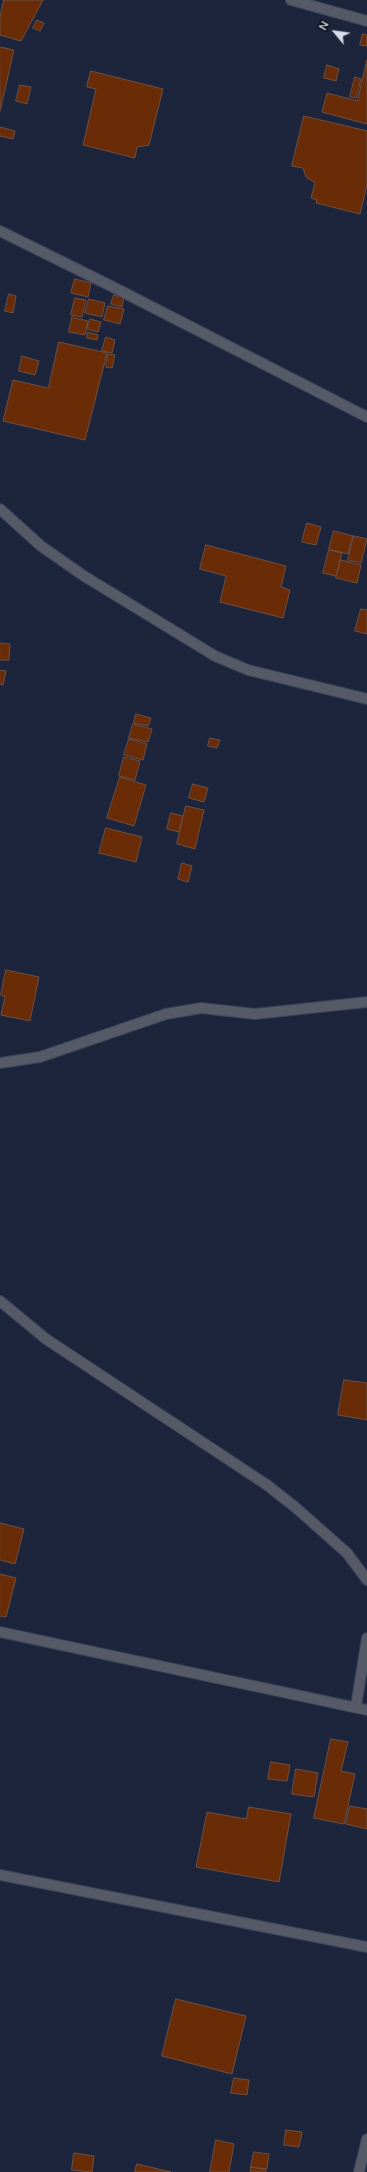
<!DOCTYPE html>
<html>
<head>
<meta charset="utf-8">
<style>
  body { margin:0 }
  #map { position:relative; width:367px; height:2172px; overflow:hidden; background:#1d253d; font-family:"Nunito Sans",sans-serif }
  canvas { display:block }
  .north { position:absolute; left:315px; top:12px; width:40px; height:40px; -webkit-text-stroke:3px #0b0f1a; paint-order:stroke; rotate:299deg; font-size:11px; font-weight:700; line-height:16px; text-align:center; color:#d6dcec }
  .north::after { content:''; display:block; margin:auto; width:14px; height:18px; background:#d6dcec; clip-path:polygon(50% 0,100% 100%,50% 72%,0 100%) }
</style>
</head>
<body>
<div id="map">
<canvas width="367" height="2172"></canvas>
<div class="north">N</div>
</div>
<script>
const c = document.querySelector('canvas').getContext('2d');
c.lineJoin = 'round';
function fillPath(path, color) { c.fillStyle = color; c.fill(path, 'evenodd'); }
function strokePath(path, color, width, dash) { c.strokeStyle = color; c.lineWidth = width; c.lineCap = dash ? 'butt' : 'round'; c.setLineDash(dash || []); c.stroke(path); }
const building = new Path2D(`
  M4,0H43L21,41L0,35V17Z
  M37,20L44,23L40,31L33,28Z
  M363,34L367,35V46L360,45Z
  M0,47L14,50L0,111Z
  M367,60V124L322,112L327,93L357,101Z
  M327,65L339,69L336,81L324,78Z
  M91,71L163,89L149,145L137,147L135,158L83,145L96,89L87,87Z
  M355,77L361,79L356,98L350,97Z
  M20,85L31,87L27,104L16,101Z
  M304,116L367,131V185L360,214L316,203L317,200L311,198L315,183L306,177L303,168L292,166Z
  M0,127L15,131L13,139L0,136Z
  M75,279L91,283L88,297L71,293Z
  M9,294L16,296L13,313L5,311Z
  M114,295L124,298L122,307L111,304Z
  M75,298L86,300L82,317L71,315Z
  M89,299L105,303L102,317L85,313Z
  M108,306L124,309L120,324L104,320Z
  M72,317L88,321L85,335L69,332Z
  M90,319L101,322L98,332L87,329Z
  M88,332L98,335L97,340L87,338Z
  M106,337L115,340L112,353L102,351Z
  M59,342L107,353L85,440L3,421L13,380L48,388Z
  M108,354L115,355L112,368L106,367Z
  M22,356L39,361L35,375L19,371Z
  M307,523L321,527L316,545L302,542Z
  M334,531L353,536L348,554L329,549Z
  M354,536L367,539L361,563L348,560Z
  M206,545L286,566L281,587L290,590L283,618L220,602L226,576L200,569Z
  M329,550L342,553L336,576L323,573Z
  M341,560L361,565L357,583L336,578Z
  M361,609L367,610V634L355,631Z
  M0,643L10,644L9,660H0Z
  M0,670L6,671L3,685L0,684Z
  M136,714L151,718L148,726L134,723Z
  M133,724L152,729L148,742L129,738Z
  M210,738L220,740L217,748L208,746Z
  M129,739L147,744L143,760L124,755Z
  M124,757L140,761L135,780L119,776Z
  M120,777L146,785L134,826L107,818Z
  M193,784L208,788L204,802L189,798Z
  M186,806L204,810L195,849L177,844Z
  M171,813L183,816L179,832L167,829Z
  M106,828L142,837L136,862L99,853Z
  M182,863L192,866L188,882L178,879Z
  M6,970L39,977L30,1021L1,1015L5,996L1,995Z
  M344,1380L367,1383V1420L338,1415Z
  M0,1523L24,1529L15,1564L0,1560Z
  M0,1574L16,1578L6,1617L0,1616Z
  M331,1739L348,1742L341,1771L355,1774L344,1824L314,1818Z
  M271,1762L290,1765L287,1781L268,1779Z
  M296,1769L318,1773L314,1797L292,1794Z
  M350,1806L367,1809V1829L346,1824Z
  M249,1807L291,1814L279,1882L196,1867L207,1812L246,1819Z
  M176,1999L246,2016L232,2074L162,2056Z
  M234,2078L249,2080L247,2095L231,2093Z
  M286,2130L302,2132L299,2147L284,2145Z
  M216,2140L234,2144L229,2172H210Z
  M254,2152L269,2154L267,2169L251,2167Z
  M74,2153L94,2156L92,2172L72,2170Z
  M137,2164L171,2172H135Z
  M251,2167L266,2170V2172H251Z`);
fillPath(building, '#692c07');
strokePath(building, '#6e5042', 1);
const street = new Path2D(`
  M291,0L367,21
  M0,231L115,288L367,417
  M0,509L41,546L84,576L215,656L248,670L367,699
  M0,1063L40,1057L166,1014L201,1008L255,1014L367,1002
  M0,1301L46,1339L267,1485L295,1507L347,1553L367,1580
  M0,1632L367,1710
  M356,1706L367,1638
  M0,1875L367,1947
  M359,2172L367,2139`);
strokePath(street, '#3b4259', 12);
strokePath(street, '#555a66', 10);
</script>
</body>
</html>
